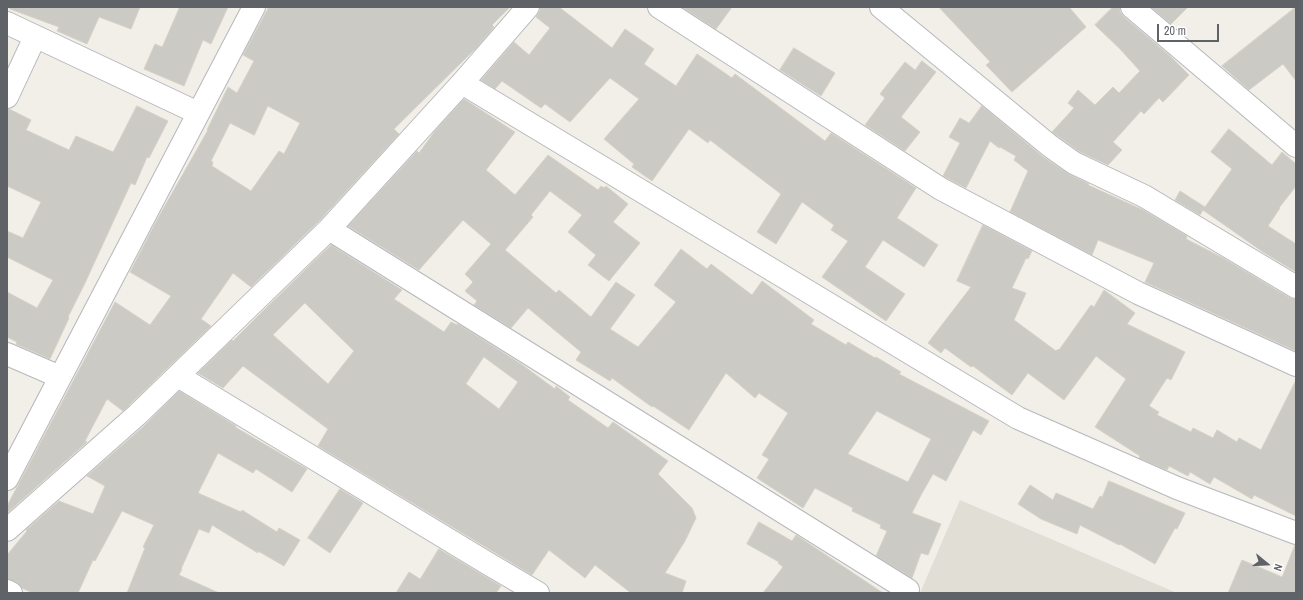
<!DOCTYPE html>
<html>
<head>
<meta charset="utf-8">
<style>
  body { margin:0 }
  #map { position:relative; width:1303px; height:600px; overflow:hidden; background:#f1efe8; font-family:"Archivo Narrow",sans-serif }
  canvas { display:block }
  .frame { position:absolute; inset:0; border:8px solid #5f6368; pointer-events:none }
  .north { position:absolute; left:1247px; top:544px; width:40px; height:40px; -webkit-text-stroke:3px #fff; paint-order:stroke; rotate:108deg; font-size:11px; font-weight:700; line-height:16px; text-align:center; color:#5f6368 }
  .north::after { content:''; display:block; margin:auto; width:14px; height:18px; background:#5f6368; clip-path:polygon(50% 0,100% 100%,50% 72%,0 100%) }
  .scale { position:absolute; left:1157px; top:24px; width:62px; height:18px; box-sizing:border-box; border:2px solid #5f6368; border-top:0; padding-left:5px; font-size:12px; line-height:14px; white-space:nowrap; color:#5f6368; -webkit-text-stroke:3px #fff; paint-order:stroke }
</style>
</head>
<body>
<div id="map">
<canvas width="1303" height="600"></canvas>
<div class="frame"></div>
<div class="north">N</div>
<div class="scale">20 m</div>
</div>
<script>
const c = document.querySelector('canvas').getContext('2d');
c.lineJoin = 'round';
function fillPath(path, color) { c.fillStyle = color; c.fill(path, 'evenodd'); }
function strokePath(path, color, width, dash) { c.strokeStyle = color; c.lineWidth = width; c.lineCap = dash ? 'butt' : 'round'; c.setLineDash(dash || []); c.stroke(path); }
fillPath(new Path2D(`
  M960,500L1177,593H920Z`), '#e1ded6');
const building = new Path2D(`
  M10,7H140L131,29L99,17L87,44L57,31L59,27L10,9Z
  M180,7H228L211,44L203,40L184,86L144,69L155,44L162,47Z
  M269,7H510L492,25L494,27L477,47L394,129L399,134L320,220L251,287L233,273L201,319L211,326L123,411L107,399L85,441L87,442L7,513V506L115,302L150,325L171,296L130,272L158,218L208,130H207L228,87L237,93L254,61L243,55ZM268,106L300,123L284,154L279,151L251,191L212,166L213,162L211,161L230,123L254,135Z
  M540,7H559L612,48L625,29L654,49L644,64L676,86L697,54L732,78L735,74L825,141L831,133L916,188L897,218L938,245L924,267L883,240L865,267L905,294L886,321L822,277L848,241L831,230L834,225L802,202L776,244L757,232L781,194L710,140L708,143L689,129L652,181L632,167L634,164L604,139L639,99L610,78L570,122L545,104L541,108L502,81L495,89L481,80L514,42L529,55L550,28L536,17L540,10Z
  M682,7H732L716,29Z
  M939,7H1069L1086,27L1012,92L986,65L990,62Z
  M1113,7H1120V12L1124,17L1170,56L1189,75L1163,102L1159,98L1144,114L1141,111L1113,142L1122,150L1108,165L1080,152L1052,132L1074,108L1068,103L1078,90L1095,105L1113,87L1119,93L1140,71L1120,49L1095,25Z
  M1151,7H1188L1171,24Z
  M1296,7V81L1283,64L1249,90L1222,66Z
  M794,48L835,73L821,96L780,70Z
  M922,61L936,72L901,117L920,132L905,151L865,125L885,98L880,94L905,62L915,70Z
  M464,99L515,132L486,170L515,195L548,155L598,190L601,186L604,188L606,186L628,204L613,222L640,243L609,281L588,265L596,255L568,232L582,215L550,191L531,215L533,217L505,250L556,293L559,290L591,317L616,282L635,295L610,329L638,347L676,302L654,285L681,249L707,269L711,264L752,295L762,281L814,320L811,324L846,345L848,342L875,358L876,357L901,372L899,374L989,421L981,435L973,430L946,481L933,474L921,495L912,513L941,524L928,555L921,553L912,578L876,556L887,531L880,528L881,525L852,511L853,508L815,488L803,508L757,478L769,459L762,455L788,413L759,393L755,398L726,373L689,430L653,406L652,407L612,378L610,381L576,360L581,352L528,308L511,328L474,305L477,301L465,291L473,282L465,274L491,244L463,220L419,270L348,226L417,151L419,153L435,131ZM877,411L931,439L908,482L848,454Z
  M137,106L168,121L149,158L147,157L135,185L131,183L85,283L68,317L69,318L50,359L16,344L17,342L7,337V292L37,308L53,280L7,257V231L23,238L41,202L7,186V109H9L31,120L26,130L69,150L76,136L113,152Z
  M982,106L1042,156L1067,173L1089,184L1088,185L1143,210L1187,236L1186,239L1223,258L1290,298L1296,299V351L1145,282L1154,263L1098,240L1092,255L1010,212L1028,171L1014,160L1016,156L1000,147L999,148L990,141L966,188L943,176L960,143L949,137L960,118L969,123Z
  M1229,129L1272,165L1282,152L1296,164V186L1279,208H1280L1268,226L1296,244V272L1263,252L1203,210L1200,215L1175,200L1180,191L1205,207L1232,169L1211,152Z
  M983,225L1032,251L1028,259L1026,258L1012,288L1026,293L1014,320L1056,351L1058,349L1059,350L1091,305L1094,307L1104,290L1135,313L1127,324L1185,352L1171,380L1167,378L1149,406L1159,412L1157,415L1191,432L1193,428L1213,438L1217,430L1237,442L1239,438L1261,450L1296,380V516L1254,495L1252,499L1214,477L1210,484L1190,472L1188,476L1169,466L1167,470L1139,458L1140,456L1095,427L1126,379L1096,356L1064,400L1028,373L1012,395L973,366L971,367L945,348L941,353L928,343L971,287L957,281Z
  M331,245L402,290L394,299L444,332L451,322L457,325L458,324L521,364L555,389L556,386L570,397L568,400L608,428L613,422L668,461L658,474L692,508L696,518L685,541L665,573L686,581L682,593H631L595,565L585,578L549,550L532,575L318,446L328,429L243,366L223,388L198,373L232,340L233,341L259,315ZM305,303L354,351L328,384L273,335ZM484,357L518,382L499,409L466,384Z
  M179,391L236,426L235,427L307,469L292,492L256,469L253,473L218,453L198,493L241,512L242,510L277,532L279,528L300,540L284,566L258,551V553L212,525L209,533L199,529L181,569H182L179,575L219,593H127L145,548L143,547L154,525L122,511L95,561L93,560L78,593H33L22,588L17,582L7,579V555L27,531L26,530L59,501L93,514L105,486L87,476L143,427Z
  M1109,481L1185,513L1177,529L1175,528L1155,564L1120,544L1119,545L1080,525L1077,534L1041,519L1018,504L1030,485L1053,500L1056,493L1093,509L1100,496L1102,497Z
  M340,489L363,503L330,553L308,538Z
  M759,522L792,541L796,535L883,593H763L783,567L778,563L779,562L747,544Z
  M1295,545L1296,593H1228L1242,560L1282,577Z
  M439,549L501,586L496,593H396L409,572L420,579Z`);
fillPath(building, '#cccac5');
strokePath(building, '#d6d1c6', 1);
const minor = new Path2D(`
  M659,7L941,189L1138,293L1296,365
  M881,7L1050,146L1074,163L1144,196L1296,287
  M1132,7L1296,146
  M7,23L198,113
  M462,83L1018,418L1177,488L1296,533
  M7,97L35,37
  M329,229L908,590
  M7,354L60,377
  M178,376L487,563L538,593
  M7,479L254,7
  M7,530L138,414L329,229L462,83L528,7
  M7,591L11,593`);
strokePath(minor, '#b5b8bc', 24);
strokePath(minor, '#fff', 22);
</script>
</body>
</html>
